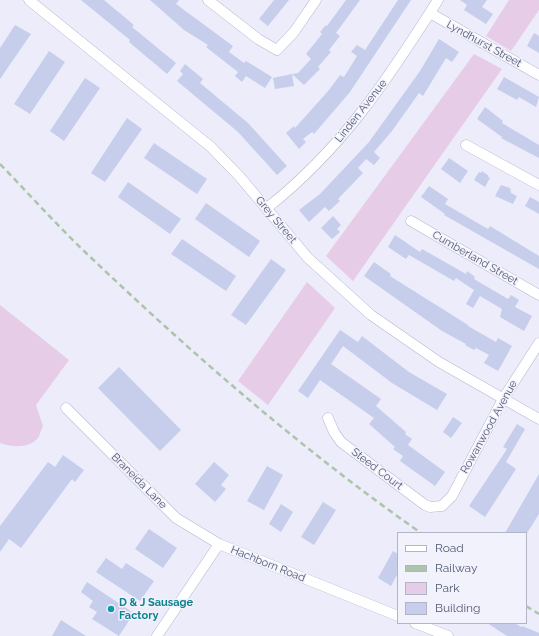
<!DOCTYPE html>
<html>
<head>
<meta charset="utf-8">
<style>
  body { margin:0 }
  #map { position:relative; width:539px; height:636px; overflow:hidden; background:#ececfa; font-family:Raleway,sans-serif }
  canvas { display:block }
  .legend { position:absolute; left:397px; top:532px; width:130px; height:92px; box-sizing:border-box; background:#f2f2fd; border:1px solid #b2b5c6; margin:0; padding:5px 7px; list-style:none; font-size:12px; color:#515973 }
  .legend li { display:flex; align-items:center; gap:8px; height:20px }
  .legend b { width:20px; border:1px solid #b2b5c6 }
</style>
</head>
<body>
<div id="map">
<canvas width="539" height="636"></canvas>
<ul class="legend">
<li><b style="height:5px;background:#fff"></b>Road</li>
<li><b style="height:5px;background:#acc4ab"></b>Railway</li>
<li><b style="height:11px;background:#e7cce7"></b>Park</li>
<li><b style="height:11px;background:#c7ceec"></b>Building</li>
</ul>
</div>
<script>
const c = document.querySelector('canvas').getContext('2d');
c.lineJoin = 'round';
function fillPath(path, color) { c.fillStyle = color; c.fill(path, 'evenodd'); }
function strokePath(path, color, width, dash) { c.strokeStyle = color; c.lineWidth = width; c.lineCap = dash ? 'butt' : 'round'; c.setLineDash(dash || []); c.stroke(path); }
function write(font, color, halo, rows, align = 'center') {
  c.font = font + ' Raleway,sans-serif'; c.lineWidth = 3; c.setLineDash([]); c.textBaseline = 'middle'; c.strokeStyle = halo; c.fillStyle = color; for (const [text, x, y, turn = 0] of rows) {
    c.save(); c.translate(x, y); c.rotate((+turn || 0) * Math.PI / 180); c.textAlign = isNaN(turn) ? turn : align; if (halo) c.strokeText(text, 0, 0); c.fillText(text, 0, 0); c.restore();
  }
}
fillPath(new Path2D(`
  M509,0H539V10L511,51L486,36Z
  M474,54L502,69L353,281L326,256Z
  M307,282L335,308L268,405L238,381Z
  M0,305L69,360L36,405L43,426C41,429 40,435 38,438C29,449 11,447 0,443Z`), '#e7cce7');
fillPath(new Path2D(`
  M81,0H104L134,25L132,27L176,63L167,74L129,42L130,40Z
  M150,0H179L176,4L233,46L229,52L244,63L246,61L272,77L265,88L246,76L242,82L235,76L238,72L206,47L208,45L184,30Z
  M274,0H289L268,26L259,19Z
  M346,0H360L336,33L340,36L329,50L331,52L318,67L320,69L304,85L292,74L298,73L311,59L306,54L322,34L320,32L326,25L327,26Z
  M398,0H411L350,92L314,134L312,132L303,139L306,142L299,149L286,133L294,126L295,128L329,90L340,75L344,77L357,56L351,52L357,45L365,50Z
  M460,0H487L482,7L493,14L486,24L464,10L467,5Z
  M15,25L31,34L0,79V48Z
  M534,33L539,36V53L527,46Z
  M439,39L459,52L452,62L446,58L423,96L419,93L392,131L374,152L380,158L374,165L366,159L358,168L363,173L338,199L340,201L329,211L325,207L309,222L299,210L320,194L369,142L420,71Z
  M49,51L65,62L30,114L14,104Z
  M185,64L203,79L200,83L248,123L287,166L277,175L238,132L177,81L183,74L180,71Z
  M292,74L294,86L275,89L273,78Z
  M504,77L539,97L536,107L519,97L517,100L497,89Z
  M85,78L100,88L64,141L50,131Z
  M485,107L503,121L502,123L539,145V158L501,138L502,137L477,119Z
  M127,118L142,129L105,182L91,173Z
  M154,143L207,179L197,194L144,158Z
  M449,158L468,171L460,183L441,169Z
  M482,171L489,176L488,177L490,178L485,187L474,180L479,172L481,173Z
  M128,182L181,219L170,234L118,197Z
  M501,185L510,188L511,193L517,196L513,204L495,196Z
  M429,186L448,199L445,204L488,229L490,226L539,256V269L444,215L445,214L421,197Z
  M530,197L539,202V214L525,206Z
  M206,203L260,241L249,257L195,219Z
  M333,216L341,225L337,229L340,232L332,239L321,228Z
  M395,235L420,252L422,249L466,274L467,271L475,277L474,279L508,299L511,295L519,300L515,307L532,316L524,331L500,317L502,309L480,296L473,308L466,304L474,290L456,278L454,281L409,255L406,259L388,247Z
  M182,239L236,276L226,291L171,254Z
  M271,259L286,270L246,325L231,315Z
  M374,262L391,274L390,276L468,325V326L496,342L498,338L512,346L498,371L484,363L489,355L476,348L474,350L465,345L466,344L442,331L364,276Z
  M340,330L358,342L362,336L409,372L447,394L437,410L392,383L343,346L331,364L381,399L376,406L406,432L405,434L412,439L408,445L445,472L435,486L400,461L403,456L393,449L395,447L369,424L374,418L320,380L308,398L298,391Z
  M119,367L181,430L160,451L98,388Z
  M453,417L462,423L451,438L443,432Z
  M517,424L525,429L506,462L516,469L485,517L469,506L507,449L503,447Z
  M63,455L84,470L75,482L72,479L21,548L9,539L0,552V526L48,462L55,467Z
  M214,462L229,475L221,485L226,489L215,502L195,484Z
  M267,466L283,475L264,510L247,501Z
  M539,474V514L527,533H505Z
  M323,502L336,510L314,545L301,537Z
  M281,504L293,512L281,532L269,524Z
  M149,529L177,548L163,568L135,549Z
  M393,551L398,554V573L391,586L378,578Z
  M106,558L122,569L126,563L154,581L140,601L96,572Z
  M87,582L132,612L130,615L132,616L119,636L92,619L97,612L89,607L93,601L81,592Z
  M61,620L86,636H52Z
  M487,623H515L521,627L522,626L539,633V636H507Z`), '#c7ceec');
const minor = new Path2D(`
  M29,0L211,147L240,177L308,258L371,315L439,362L539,419
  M208,0L258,39L277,50L294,32L316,0
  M430,13L539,75
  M466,145L539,185
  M267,208C342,149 388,79 438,0
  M411,221L539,295
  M66,408L176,518L219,544L398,616
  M328,418L334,432L341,442L425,505L430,507L442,506L452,496L503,399L539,343
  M415,623L448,636
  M157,636L219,544`);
strokePath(minor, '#b3b6cc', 11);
strokePath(minor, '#fff', 10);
strokePath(new Path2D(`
  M0,164C28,193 55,223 84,251C190,352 301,449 421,533
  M526,606L539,614`), '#acc4ab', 2.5, [6, 4]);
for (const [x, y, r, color] of [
  [111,609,4,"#0f9aa8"]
]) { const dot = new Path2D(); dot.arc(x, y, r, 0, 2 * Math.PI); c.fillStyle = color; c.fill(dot); strokePath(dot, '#f2f2fd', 1.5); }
write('11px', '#515973', '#f2f2fd', [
  ["Lyndhurst Street",484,44,29],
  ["Linden Avenue",361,111,-52],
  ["Grey Street",276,220,50],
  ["Cumberland Street",475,258,30],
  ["Rowanwood Avenue",489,427,-61],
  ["Steed Court",377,469,37],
  ["Braneida Lane",139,481,45],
  ["Hachborn Road",268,564,22]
]);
write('bold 11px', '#0d838f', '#f2f2fd', [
  ["D & J Sausage",119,603],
  ["Factory",119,616]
], 'left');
</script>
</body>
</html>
